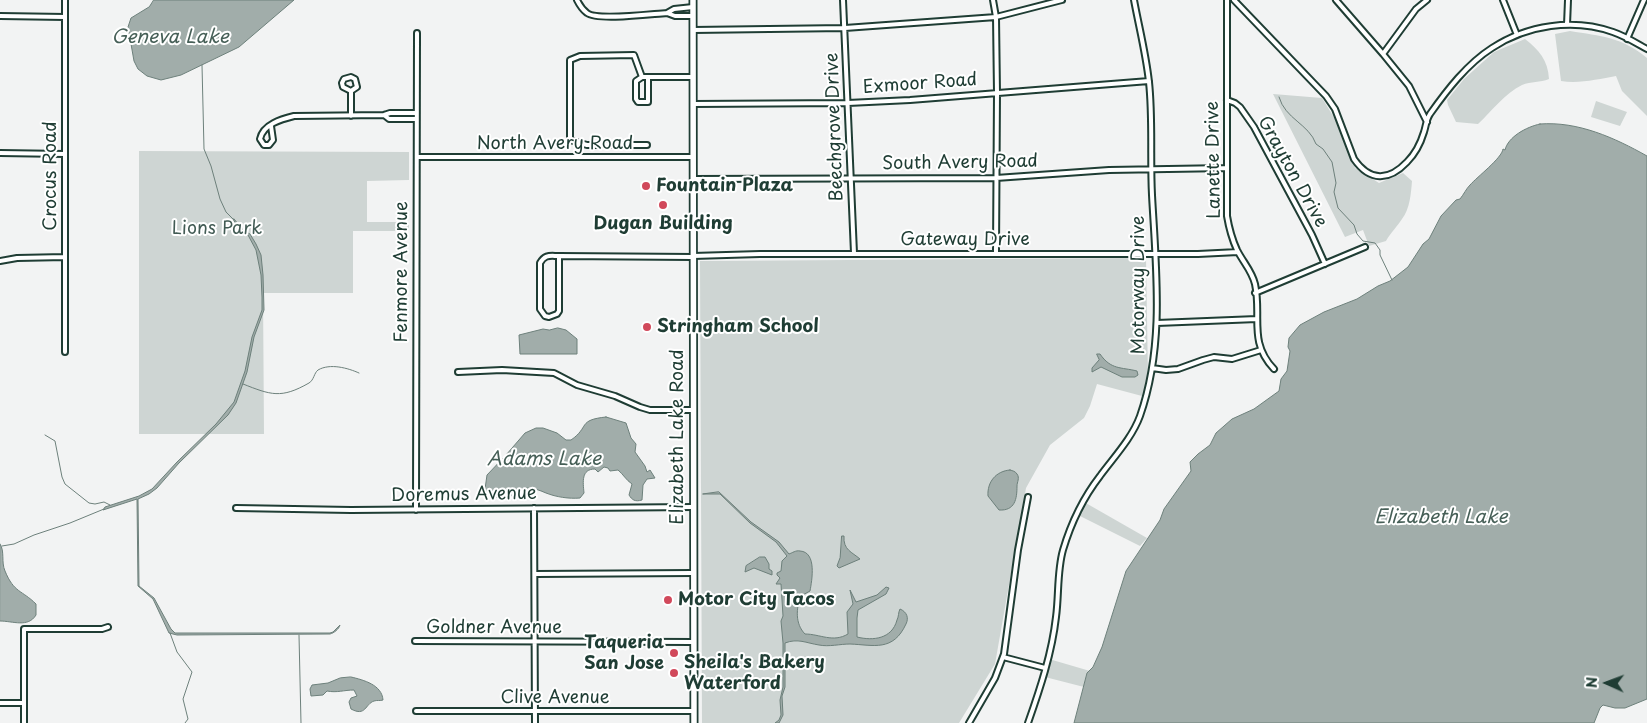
<!DOCTYPE html>
<html>
<head>
<meta charset="utf-8">
<style>
  body { margin:0 }
  #map { position:relative; width:1647px; height:723px; overflow:hidden; background:#f2f3f3; font-family:"Playpen Sans",sans-serif }
  canvas { display:block }
  .north { position:absolute; left:1582px; top:658px; width:50px; height:50px; -webkit-text-stroke:4px #fff; paint-order:stroke; rotate:272deg; font-size:14px; font-weight:700; line-height:20px; text-align:center; color:#1f3d34 }
  .north::after { content:''; display:block; margin:auto; width:18px; height:22px; background:#1f3d34; clip-path:polygon(50% 0,100% 100%,50% 72%,0 100%) }
</style>
</head>
<body>
<div id="map">
<canvas width="1647" height="723"></canvas>
<div class="north">N</div>
</div>
<script>
const c = document.querySelector('canvas').getContext('2d');
c.lineJoin = 'round';
function fillPath(path, color) { c.fillStyle = color; c.fill(path, 'evenodd'); }
function strokePath(path, color, width, dash) { c.strokeStyle = color; c.lineWidth = width; c.lineCap = dash ? 'butt' : 'round'; c.setLineDash(dash || []); c.stroke(path); }
function write(font, color, halo, rows, align = 'center') {
  c.font = font + ' "Playpen Sans",sans-serif'; c.lineWidth = 4; c.setLineDash([]); c.textBaseline = 'middle'; c.strokeStyle = halo; c.fillStyle = color; for (const [text, x, y, turn = 0] of rows) {
    c.save(); c.translate(x, y); c.rotate((+turn || 0) * Math.PI / 180); c.textAlign = isNaN(turn) ? turn : align; if (halo) c.strokeText(text, 0, 0); c.fillText(text, 0, 0); c.restore();
  }
}
fillPath(new Path2D(`
  M1570,31C1601,36 1622,37 1647,58V116L1622,91L1616,76C1599,79 1579,84 1561,81L1555,34Z
  M1525,39C1539,50 1548,60 1549,79C1540,83 1531,81 1522,85C1505,93 1492,111 1478,124L1456,122L1448,105L1447,100L1464,79L1494,52Z
  M1273,94L1322,98L1335,119L1355,168L1379,183L1403,173L1412,181C1411,193 1410,209 1402,219C1397,227 1391,232 1386,241L1369,246L1363,230L1345,237Z
  M1596,101L1627,112L1620,126L1591,117Z
  M139,151L409,152V180L367,181V222H409V231H353V293H263L264,434H139Z
  M1146,258L1148,378L1142,396L1097,384L1090,406L1084,418L1050,445L1026,488L995,664L959,723H702L700,261Z
  M1084,502L1147,538L1140,546L1078,515Z
  M1049,659L1090,671L1087,673L1084,687L1045,677Z`), '#ced5d3');
const water = new Path2D(`
  M154,0H294L239,47L181,75L161,80L147,76L138,69L134,61L128,27L131,18L149,7Z
  M1540,124C1578,121 1615,138 1647,156V699L1625,708H1615L1603,705L1600,708L1594,723H1074L1087,673L1093,667L1102,647L1126,571L1160,520L1164,509L1191,471L1190,462L1198,454L1210,445L1216,433L1232,419L1254,409L1279,391L1281,379L1287,371L1290,351L1288,347L1289,338L1300,325L1324,312L1357,299L1378,286L1390,281L1408,267L1423,244L1429,239L1441,216L1456,200L1460,199C1464,194 1466,189 1470,185C1477,177 1502,158 1503,149L1505,150C1508,137 1526,127 1540,124Z
  M234,219L244,231L250,234L256,244L261,255L263,275L264,310L254,337L247,372L236,403L228,415L179,463L157,488L149,494L138,499L139,586L154,598L171,629L175,633H330L333,632L340,625C339,629 334,633 330,634L177,635L169,633L153,599L138,586L137,499L103,510L105,507L139,496L152,489L177,462L216,424L234,402L245,371L252,337L262,310V297L261,275L256,250L248,235L243,232L234,221Z
  M558,328L566,330L577,339V354H520L519,335L543,329L549,330Z
  M1097,354H1100C1111,370 1121,367 1137,371L1138,375L1135,377H1122L1101,367L1092,372V368L1099,360Z
  M606,417L626,423L631,438L636,444L635,452L645,466L647,472L650,470L655,478L647,479L643,485L642,500C635,502 632,500 629,495L632,484C626,480 623,474 618,470L610,471L608,468L604,467L598,472L595,469C581,469 583,482 584,493L580,498C569,499 556,497 546,493C539,490 534,488 526,488L518,495L492,498L485,489L487,475L506,455L525,433L536,428H543L557,433L566,440H571C590,427 577,420 606,417Z
  M1010,470C1013,471 1015,471 1017,474C1020,478 1017,482 1017,486C1017,499 1015,511 999,510L988,496C987,482 996,471 1010,470Z
  M719,492L751,522L779,542L789,554C792,553 796,550 800,551C817,552 812,580 810,591L801,596C796,608 795,624 805,634C820,634 833,643 848,634L847,612L853,604L850,590L856,602L877,595L886,587L889,588L886,594L858,610L857,618V637C873,641 892,639 897,620C899,616 898,613 900,609C907,612 909,618 906,624C893,652 874,645 850,644C840,644 829,647 819,645C806,643 798,638 785,643V687L782,696L783,715L779,723H775L779,720L781,715L780,700L783,687V643L781,621L783,616L781,584H776L780,578L777,575V573L781,571L782,561L787,556L776,542L750,523L720,494H703Z
  M842,536H844C843,550 852,552 860,559L839,568L837,566L840,558Z
  M0,544C5,551 1,562 5,571C14,593 22,590 36,604V615C28,628 13,621 0,621Z
  M760,557H765L769,564V569L772,571V575L754,568L745,572L746,566Z
  M351,677C364,680 382,685 383,700C380,701 377,700 374,701C365,704 366,717 351,709L349,702L351,698L357,696L354,690C344,690 337,693 327,691L323,695L311,696L310,689L312,685L328,683L340,678Z`);
fillPath(water, '#a1adaa');
strokePath(water, '#6d807b', 1);
strokePath(new Path2D(`
  M202,65L204,149L211,166L220,199L226,212L234,220
  M1279,97C1285,119 1309,124 1316,144L1323,149L1332,162L1336,183L1334,192L1338,208L1354,225L1357,234L1363,241L1375,243L1380,250V255L1392,280
  M243,384C271,395 281,399 309,383C314,380 314,373 318,370C330,363 348,368 359,373
  M45,435L55,441L62,477L65,484L89,503L95,504L104,502L110,505
  M2,546L14,544L34,535L70,523L104,509
  M170,633L177,652L192,672L183,699L188,719L185,723
  M299,635L301,723`), '#6d807b', 1);
const minor = new Path2D(`
  M577,0C579,4 583,10 587,13C597,21 651,14 667,13L674,9L693,7
  M843,0L854,253
  M993,0L996,17L997,93L996,253
  M1227,0V216C1229,228 1232,239 1237,250C1243,262 1252,271 1255,284C1262,316 1248,342 1274,369
  M1234,0L1326,96L1335,109L1354,159C1370,182 1389,181 1407,162C1415,154 1421,142 1424,132C1426,126 1426,120 1430,114C1447,90 1467,64 1492,48C1527,25 1573,18 1613,32C1625,36 1636,43 1647,49
  M1336,0L1383,54L1409,86L1427,122
  M1503,0L1517,35
  M667,13L675,16H693
  M0,16L65,17
  M1567,25L1568,0
  M693,30L845,28L996,17L1062,0
  M1627,39L1644,0
  M1383,54L1416,9L1427,0
  M642,77H693
  M351,91L357,87L355,79L351,77L344,79L342,83L343,87L351,91V116
  M1227,100L1235,103L1240,107L1254,127L1312,235L1325,264
  M693,104L848,103L910,100L1149,81
  M384,115L389,119H416
  M271,126L273,140L269,145H264L260,139C263,124 282,119 294,116L384,115L390,113H416
  M647,145H587L570,140V60L580,56L634,55L642,77L636,81V99L638,102H648V77
  M0,153L65,154
  M417,157H693
  M693,179L996,178L1109,170L1227,168
  M559,256V311L557,314L549,317L545,316L540,309V263C545,254 550,256 559,256L693,257
  M693,256L760,254H1198L1238,252
  M0,261L17,258L65,257
  M1255,293L1365,247
  M1157,323L1257,319
  M65,352V0
  M1152,368L1166,370L1178,369L1203,360L1214,357L1232,359L1261,350
  M458,372L502,370L554,373L577,385L615,396L640,407L650,410H693
  M236,508L351,510L693,507
  M534,508L535,723
  M416,510L417,33
  M535,574L693,573
  M415,641L694,642
  M1003,657L1045,668
  M0,703H24
  M416,711H694
  M24,723V629H102L108,627
  M969,723L995,678L1004,654L1018,550L1028,497
  M1028,723C1040,689 1052,653 1056,617C1059,595 1057,571 1063,550C1071,523 1083,498 1100,476C1114,457 1132,438 1140,416C1165,345 1156,269 1152,195C1150,157 1153,119 1149,82C1146,54 1139,27 1134,0`);
const secondary = new Path2D(`
  M693,0L694,723`);
strokePath(minor, '#1f3d34', 8);
strokePath(secondary, '#1f3d34', 9);
strokePath(minor, '#fff', 4);
strokePath(secondary, '#fff', 5.5);
for (const [x, y, r, color] of [
  [646,186,5,"#d1495b"],
  [663,205,5,"#d1495b"],
  [647,327,5,"#d1495b"],
  [668,600,5,"#d1495b"],
  [674,653,5,"#d1495b"],
  [674,673,5,"#d1495b"]
]) { const dot = new Path2D(); dot.arc(x, y, r, 0, 2 * Math.PI); c.fillStyle = color; c.fill(dot); strokePath(dot, '#fff', 2); }
write('18px', '#1f3d34', '#fff', [
  ["Exmoor Road",920,84,-4],
  ["Beechgrove Drive",835,127,-92],
  ["North Avery Road",555,144],
  ["Lanette Drive",1214,160,-91],
  ["South Avery Road",960,163,-1],
  ["Grayton Drive",1292,172,61],
  ["Crocus Road",51,176,-90],
  ["Gateway Drive",965,240],
  ["Fenmore Avenue",402,272,-90],
  ["Motorway Drive",1139,285,-90],
  ["Elizabeth Lake Road",678,437,-90],
  ["Doremus Avenue",464,495,-1],
  ["Goldner Avenue",494,628],
  ["Clive Avenue",555,698]
]);
write('bold 18px', '#1f3d34', '#fff', [
  ["Fountain Plaza",656,186],
  ["Dugan Building",663,224,"center"],
  ["Stringham School",657,327],
  ["Motor City Tacos",678,600],
  ["Taqueria",664,643,"right"],
  ["San Jose",664,664,"right"],
  ["Sheila's Bakery",684,663],
  ["Waterford",684,684]
], 'left');
write('18px', '#425b54', '#fff', [
  ["Lions Park",217,229]
]);
write('italic 19px', '#465f57', '#fff', [
  ["Geneva Lake",170,38],
  ["Adams Lake",544,460],
  ["Elizabeth Lake",1441,518]
]);
</script>
</body>
</html>
